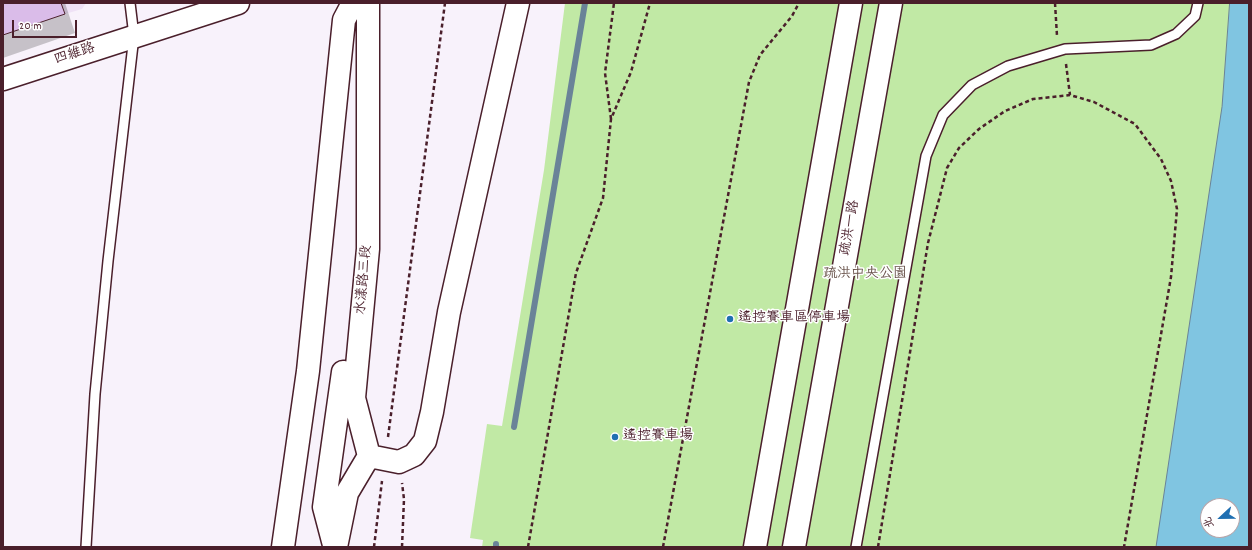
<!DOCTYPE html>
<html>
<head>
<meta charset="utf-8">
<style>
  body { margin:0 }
  #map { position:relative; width:1252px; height:550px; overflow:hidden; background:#f8f2fb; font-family:Dekko,"LXGW WenKai TC",sans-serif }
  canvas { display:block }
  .frame { position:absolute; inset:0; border:4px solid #4a1f2b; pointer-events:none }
  .north { position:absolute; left:1200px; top:498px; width:40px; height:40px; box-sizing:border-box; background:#fff; border:1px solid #b7a5aa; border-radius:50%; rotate:248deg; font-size:11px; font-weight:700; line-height:16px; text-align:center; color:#4a1f2b }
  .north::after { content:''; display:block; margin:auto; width:14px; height:18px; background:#1f6fb2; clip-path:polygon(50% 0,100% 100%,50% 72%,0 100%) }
  .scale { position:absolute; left:12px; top:20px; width:65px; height:18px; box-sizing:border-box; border:2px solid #4a1f2b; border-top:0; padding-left:5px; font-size:12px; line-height:14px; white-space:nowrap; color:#4a1f2b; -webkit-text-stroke:3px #fff; paint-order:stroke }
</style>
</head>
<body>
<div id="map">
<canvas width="1252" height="550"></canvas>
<div class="frame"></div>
<div class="north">北</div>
<div class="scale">20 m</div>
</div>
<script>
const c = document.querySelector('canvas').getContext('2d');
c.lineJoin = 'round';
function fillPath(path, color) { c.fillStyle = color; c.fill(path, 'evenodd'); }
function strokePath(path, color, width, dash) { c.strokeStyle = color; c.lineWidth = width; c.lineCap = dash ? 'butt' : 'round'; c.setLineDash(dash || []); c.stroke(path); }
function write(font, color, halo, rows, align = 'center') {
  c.font = font + ' Dekko,"LXGW WenKai TC",sans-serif'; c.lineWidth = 3; c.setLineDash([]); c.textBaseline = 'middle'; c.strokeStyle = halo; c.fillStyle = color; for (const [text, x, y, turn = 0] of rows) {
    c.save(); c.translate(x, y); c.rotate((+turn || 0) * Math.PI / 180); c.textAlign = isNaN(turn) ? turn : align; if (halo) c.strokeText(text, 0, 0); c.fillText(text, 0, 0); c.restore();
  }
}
fillPath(new Path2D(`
  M61,3H86L82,9L65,14Z`), '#efe2f6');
fillPath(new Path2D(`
  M565,3H1249V547H482L483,540L470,538L487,424L502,426L544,170ZM1208,506H1232V530H1208Z`), '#c1e9a5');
const water = new Path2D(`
  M1230,3H1249V547H1156L1222,107ZM1208,506H1232V530H1208Z`);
fillPath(water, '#80c5e1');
strokePath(water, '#6a8398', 1);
fillPath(new Path2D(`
  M3,3H65L75,33L3,58Z`), '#0003');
strokePath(new Path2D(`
  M514,427L585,3
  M496,547V544`), '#6a8398', 6);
const building = new Path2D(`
  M3,3H61L65,14L3,35Z`);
fillPath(building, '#dabce9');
strokePath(building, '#4a1f2b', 1);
const lane = new Path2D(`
  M86,547L95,394L108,261L134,36L130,3
  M856,547L926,156L943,115L972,85L1008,66L1065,49L1151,45L1176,34L1195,16L1198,3`);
const secondary = new Path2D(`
  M3,79L238,3
  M369,456L399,462L414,455L425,441L432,412L449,312L518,3
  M334,545L324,507L343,372
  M283,547L308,371L344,20L353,3
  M336,547L347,493L369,456L354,398L368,249V3
  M755,547L851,3
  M794,547L891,3`);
strokePath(lane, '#4a1f2b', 12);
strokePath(secondary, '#4a1f2b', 25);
strokePath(new Path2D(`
  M1055,3L1057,36
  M1066,64L1070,95
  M611,119L605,73L614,3
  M388,437L445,3
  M374,547L382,481
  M402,547L404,499L402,483
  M528,547L576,273L603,198L611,119L631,72L650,3
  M663,547L749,82L760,55L792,16L799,3
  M878,547L928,243L947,168L959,148L979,129L1005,111L1033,99L1070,95L1094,102L1135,124L1161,159L1171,181L1177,209L1171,277L1124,547`), '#4a1f2b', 2.5, [4, 3]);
strokePath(lane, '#fff', 9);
strokePath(secondary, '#fff', 22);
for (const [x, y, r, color] of [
  [730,319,4,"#1f6fb2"],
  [615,437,4,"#1f6fb2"]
]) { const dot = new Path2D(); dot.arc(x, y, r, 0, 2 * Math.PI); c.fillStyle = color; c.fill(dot); strokePath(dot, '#fff', 1.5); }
write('14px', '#4a1f2b', '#fff', [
  ["四維路",75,55,-18],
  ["疏洪一路",851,228,-80],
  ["水漾路三段",365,280,-85]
]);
write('14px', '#68524a', '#fff', [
  ["疏洪中央公園",865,275]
]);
write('14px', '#4a1f2b', '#fff', [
  ["遙控賽車區停車場",738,319],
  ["遙控賽車場",623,437]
], 'left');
</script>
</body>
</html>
